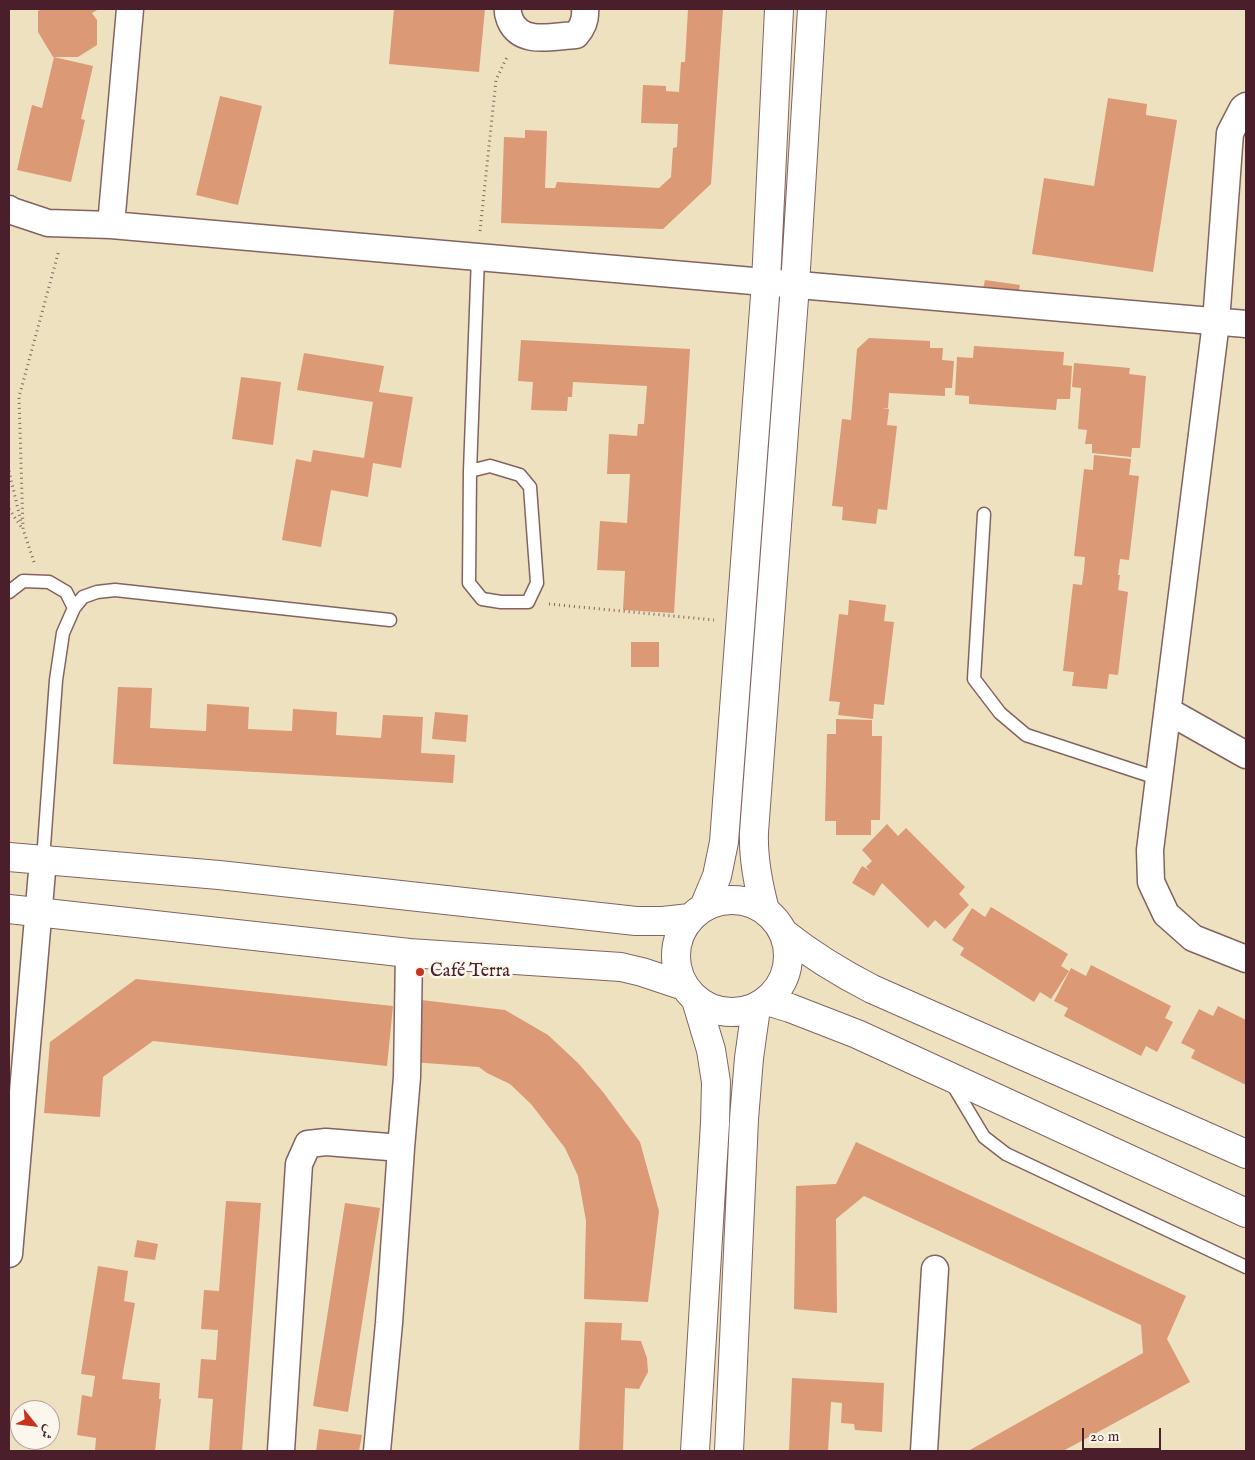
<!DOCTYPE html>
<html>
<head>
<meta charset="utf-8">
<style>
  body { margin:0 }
  #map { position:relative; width:1255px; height:1460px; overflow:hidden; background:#eee1c0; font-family:"IM FELL English",Amiri,serif }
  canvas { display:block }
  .frame { position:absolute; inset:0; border:10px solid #4a1f2b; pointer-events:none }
  .north { position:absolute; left:10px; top:1400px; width:50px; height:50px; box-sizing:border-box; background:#fbf7ec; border:1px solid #b4a19f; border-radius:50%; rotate:119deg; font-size:14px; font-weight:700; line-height:20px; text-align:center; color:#4a1f2b }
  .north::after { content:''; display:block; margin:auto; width:18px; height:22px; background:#c8321e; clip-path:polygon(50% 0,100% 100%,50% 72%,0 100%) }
  .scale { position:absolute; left:1082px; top:1428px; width:79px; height:22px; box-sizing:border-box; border:2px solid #4a1f2b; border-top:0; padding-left:6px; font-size:15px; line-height:18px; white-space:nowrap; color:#4a1f2b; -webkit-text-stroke:4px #fbf7ec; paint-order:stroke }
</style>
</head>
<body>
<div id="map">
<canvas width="1255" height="1460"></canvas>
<div class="frame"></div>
<div class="north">ش</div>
<div class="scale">20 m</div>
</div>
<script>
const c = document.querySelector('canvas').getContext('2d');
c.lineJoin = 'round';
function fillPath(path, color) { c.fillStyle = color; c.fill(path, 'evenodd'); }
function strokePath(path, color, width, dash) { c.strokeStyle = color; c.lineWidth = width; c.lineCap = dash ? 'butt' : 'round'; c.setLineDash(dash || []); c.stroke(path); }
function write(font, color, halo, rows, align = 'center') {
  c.font = font + ' "IM FELL English",serif'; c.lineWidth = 5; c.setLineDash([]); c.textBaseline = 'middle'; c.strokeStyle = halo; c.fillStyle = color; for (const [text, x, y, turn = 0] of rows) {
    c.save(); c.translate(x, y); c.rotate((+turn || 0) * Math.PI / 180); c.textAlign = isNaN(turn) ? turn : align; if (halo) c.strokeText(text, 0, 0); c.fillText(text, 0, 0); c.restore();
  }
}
fillPath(new Path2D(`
  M42,9H99L92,13L97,20V45L78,57H53L38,32V11Z
  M394,9H485L479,72L389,64Z
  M688,9H723L711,184L663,229L501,223L504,137L525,138V130L547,131L545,188H555L557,182L659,188L671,177L673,148L677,147L678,124L641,123L643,85L666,86V91L679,92L681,62H685Z
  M54,57L93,66L81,119L85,120L71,182L17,170L32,105L42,108Z
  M220,96L262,106L238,205L196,195Z
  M1108,98L1147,104L1146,115L1177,120L1153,272L1032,254L1044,178L1094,186Z
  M985,280L1020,285L1017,300L982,294Z
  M869,338L930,341V348H943L942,360L954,361L952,388H945V396L889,393L888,408H882L889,409L887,425L897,426L887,510L878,509L876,524L842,520L843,507L832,506L842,419L851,420L857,349Z
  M521,340L690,349L674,613L623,610L625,571L597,570L600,521L627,523L630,474H607L609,434L637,436L638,424H644L647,386L573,382L572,397H568L567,411L531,410L533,382L518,381Z
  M974,346L1064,352L1063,365L1072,366L1070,399H1057L1056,410L969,404V396L955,395L957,357L973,358Z
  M304,353L384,366L379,392L413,397L401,468L373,463L368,497L331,490L321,547L282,540L296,459L311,462L313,450L364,458L373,402L297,390Z
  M1074,363L1130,368L1129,374L1146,376L1140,448H1132L1131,457L1092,453V444H1085L1087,430L1078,429L1081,388L1072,387Z
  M241,377L281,382L273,445L232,439Z
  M1094,455L1131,459L1129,475L1139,476L1129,560L1120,559L1118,575H1120L1118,590L1128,592L1118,675L1109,674L1107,689L1072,686L1074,672L1063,671L1073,584L1082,585L1084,570L1085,557L1074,556L1084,469L1093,470Z
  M849,600L886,605L884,621L894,622L884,705L874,704L873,719L838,715L840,702L829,701L839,614L848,615Z
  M631,642H659V667H631Z
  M118,687L152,688L150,728L206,731L207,704L249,707L248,729L292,731L293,709L337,712L336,735L381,738L383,715L423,717L421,753L455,755L453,783L113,764Z
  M435,712L468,715L466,742L432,739Z
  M836,719L872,720V736H882L880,820H871V835H836V821H825L827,734H836Z
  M887,824L898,836L906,828L965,887L959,894L969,905L945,929L935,920L928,928L882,883L874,896L852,883L862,866L870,871L866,867L872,861L862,850Z
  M991,907L1068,954L1061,966L1069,971L1051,999L1040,992L1034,1002L960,955L964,948L952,940L972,908L985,917Z
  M1091,965L1171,1006L1165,1018L1173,1022L1157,1052L1146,1046L1141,1056L1064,1016L1068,1008L1054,1001L1071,968L1086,976Z
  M136,979L393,1006L387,1066L153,1041L103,1077L100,1117L44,1113L50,1042Z
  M413,999L505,1010L548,1035L578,1063L603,1092L640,1142L659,1211L648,1302L584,1299L586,1221L578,1176L565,1148L531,1104L510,1084L487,1073L479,1067L412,1062Z
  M1218,1006L1246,1020V1085L1191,1058L1195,1050L1181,1043L1199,1009L1213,1016Z
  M856,1142L1186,1296L1167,1339L1190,1382L1063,1451H968L1143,1353L1141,1325L864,1196L836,1219L837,1313L794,1309L796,1186L836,1184Z
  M226,1201L261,1203L242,1451H209L213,1399L198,1398L201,1359L216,1360L218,1330L201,1329L204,1290L219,1291Z
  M345,1203L380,1208L348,1412L313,1406Z
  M137,1240L158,1244L155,1260L134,1257Z
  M98,1266L128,1271L124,1301L135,1303L122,1379L160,1383L159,1399H161L155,1451H95L96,1438L77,1435L82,1395L92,1397L95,1376L81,1374Z
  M585,1322L622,1323L621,1340L641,1341L647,1358L648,1372L639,1389L625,1388L623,1451H579Z
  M792,1378L884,1383L882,1432L855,1430L854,1424L841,1423L842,1403L831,1402L828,1451H789Z
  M319,1429L362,1435L359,1451H316Z`), '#dc9975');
const lane = new Path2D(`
  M470,471L490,466L520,475L530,487L537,583L528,602H501L482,599L469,583L470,471L478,257
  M984,514L974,679L1000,713L1026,735L1160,779
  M9,592L23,581L49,582L66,592L74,608
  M43,860L56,680L63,633L74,608L83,597L97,592L115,590L390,620
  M951,1082L984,1137L1006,1154L1246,1267`);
const street = new Path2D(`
  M130,9L111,225L1246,324
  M508,9C507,13 509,16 510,20C521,46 553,36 576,35C583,27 586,19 585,9
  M1246,106L1243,108L1230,133L1216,322L1150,850L1151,882L1166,914L1193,938L1246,959
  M9,209L12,211L48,223L111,225
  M1168,711L1246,755
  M401,1148L407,1077L409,953
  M9,1254L43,860
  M281,1451L299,1164L308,1144L326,1142L401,1148L389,1323L377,1451
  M924,1451L935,1269`);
const secondary = new Path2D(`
  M9,857L219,875L636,921H663L690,918
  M676 956a56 56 0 1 1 112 0a56 56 0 1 1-112 0Z
  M704,907L717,876L724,842L766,282L779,9
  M9,909L409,953L621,967L642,972L684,986
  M765,910C758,884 753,859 754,832L795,285L812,9
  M785,934C814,957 839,972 872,989L1246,1154
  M767,1001L790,1008L857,1034L1246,1213
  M695,1451L715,1123L716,1082L711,1050L696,1000
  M729,1451L744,1119L749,1058L756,1008`);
strokePath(lane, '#83635f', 15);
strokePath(street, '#83635f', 29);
strokePath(secondary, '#83635f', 30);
strokePath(new Path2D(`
  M480,231L496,80L508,55
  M9,471L21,522
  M9,509L22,528
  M34,562L23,529L19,397L59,250
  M549,604L714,620`), '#83635f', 3, [1, 4]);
strokePath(lane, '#fff', 12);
strokePath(street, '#fff', 26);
strokePath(secondary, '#fff', 28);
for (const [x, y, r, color] of [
  [420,972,5,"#c8321e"]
]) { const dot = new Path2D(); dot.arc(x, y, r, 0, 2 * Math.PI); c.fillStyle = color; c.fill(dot); strokePath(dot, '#fbf7ec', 2); }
write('18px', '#4a1f2b', '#fbf7ec', [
  ["Café Terra",430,972]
], 'left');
</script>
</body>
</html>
